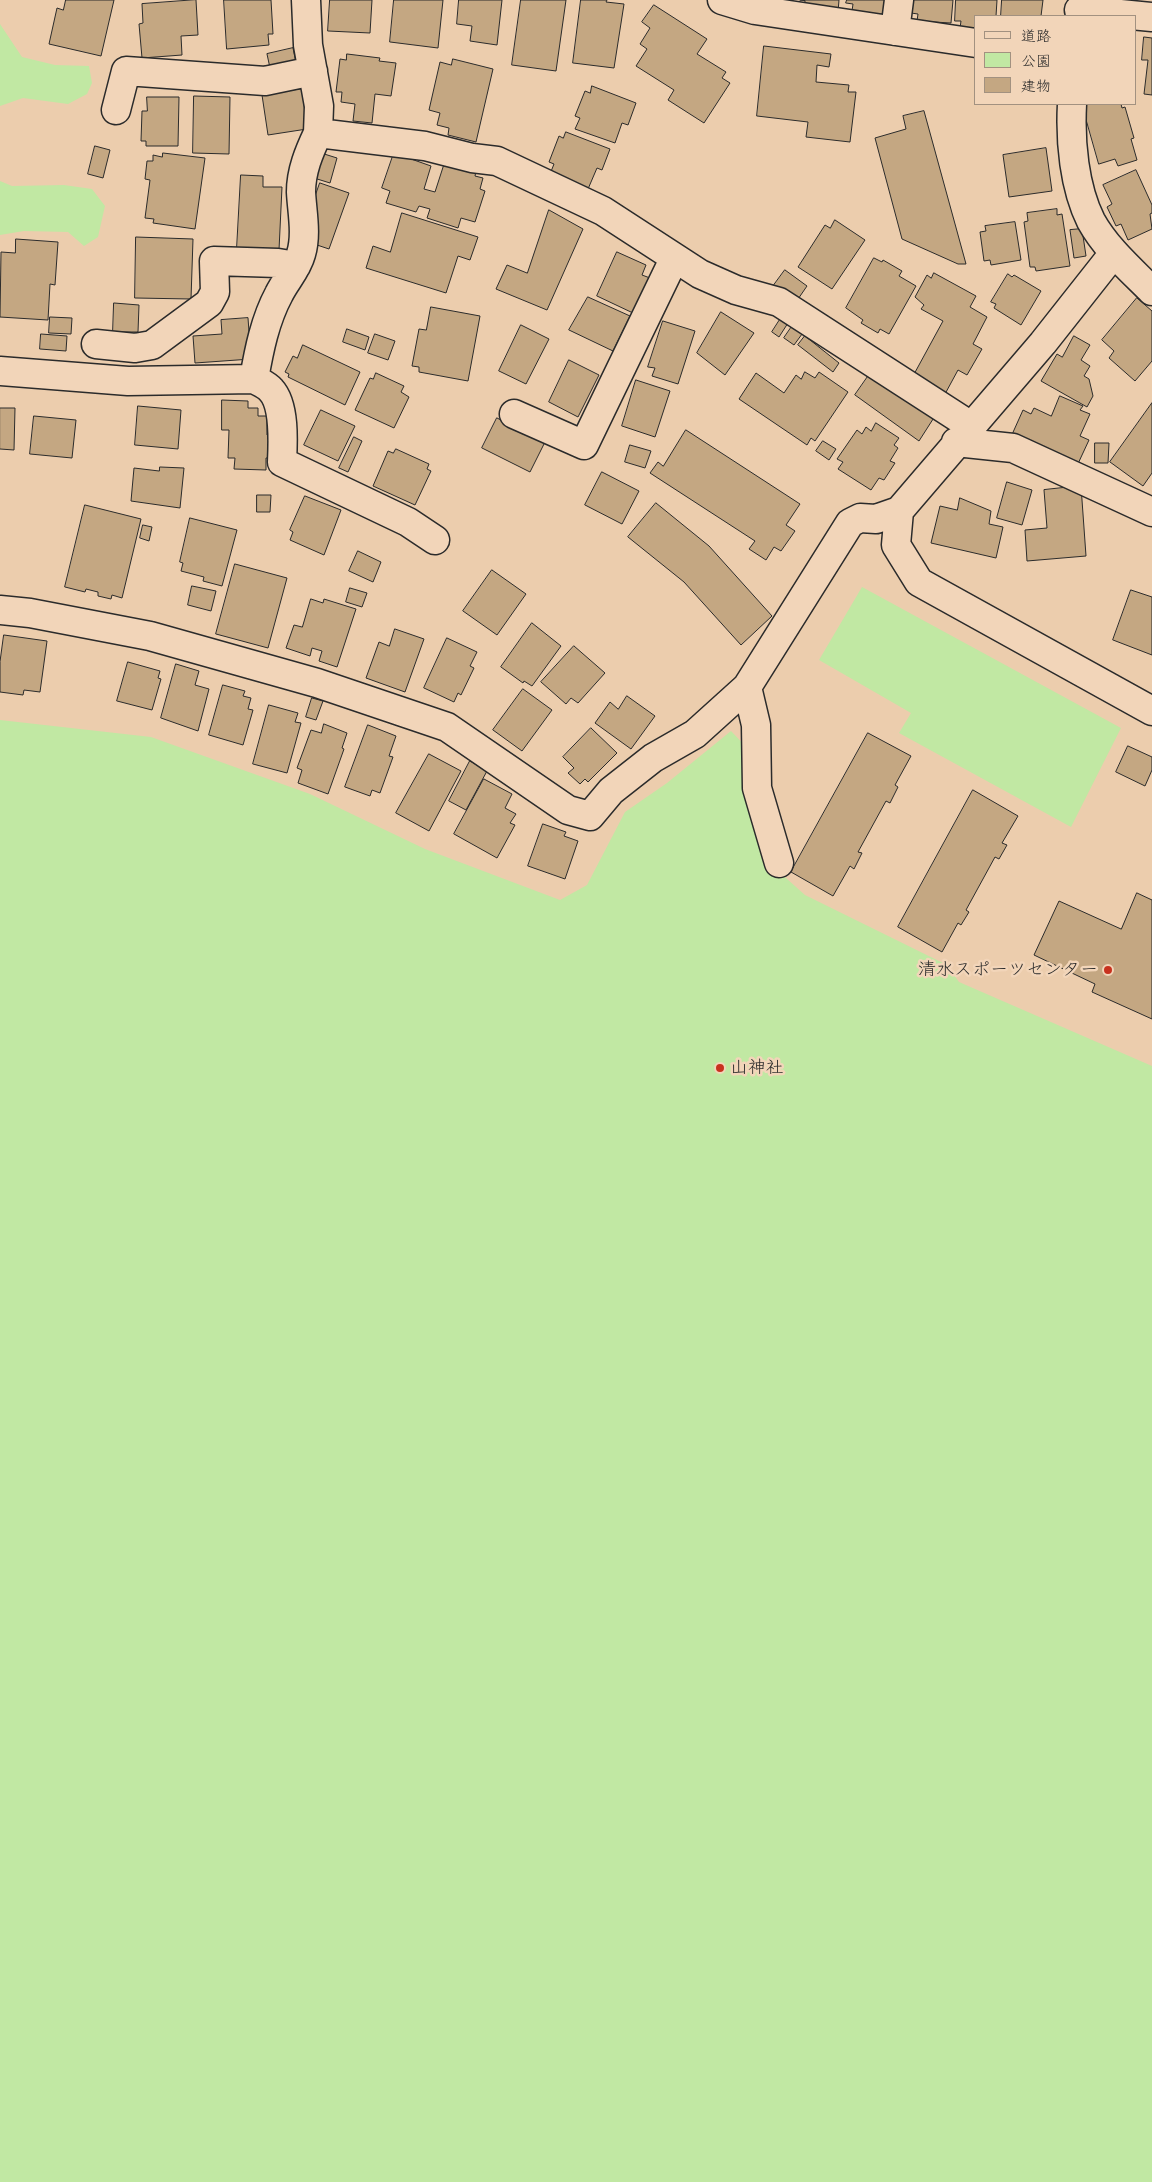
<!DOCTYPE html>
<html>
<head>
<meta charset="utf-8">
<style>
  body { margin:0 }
  #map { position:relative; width:1152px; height:2182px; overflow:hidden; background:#eccdad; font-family:"Patrick Hand","Klee One",sans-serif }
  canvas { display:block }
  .legend { position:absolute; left:974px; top:15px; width:162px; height:90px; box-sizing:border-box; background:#f2d5b9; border:1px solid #a29180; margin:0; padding:6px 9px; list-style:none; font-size:15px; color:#2b2b2b }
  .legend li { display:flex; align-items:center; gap:10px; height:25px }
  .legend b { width:25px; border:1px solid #a29180 }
</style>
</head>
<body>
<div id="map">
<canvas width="1152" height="2182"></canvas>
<ul class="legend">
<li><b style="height:6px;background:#f2d5b9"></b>道路</li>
<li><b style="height:14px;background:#c1e8a3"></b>公園</li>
<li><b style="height:14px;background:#c4a782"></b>建物</li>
</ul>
</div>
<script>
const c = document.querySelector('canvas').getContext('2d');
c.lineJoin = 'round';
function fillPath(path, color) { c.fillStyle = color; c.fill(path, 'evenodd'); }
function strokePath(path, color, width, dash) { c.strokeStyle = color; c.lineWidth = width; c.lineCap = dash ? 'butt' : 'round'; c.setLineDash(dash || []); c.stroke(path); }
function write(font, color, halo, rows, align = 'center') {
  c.font = font + ' "Patrick Hand","Klee One",sans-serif'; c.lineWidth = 5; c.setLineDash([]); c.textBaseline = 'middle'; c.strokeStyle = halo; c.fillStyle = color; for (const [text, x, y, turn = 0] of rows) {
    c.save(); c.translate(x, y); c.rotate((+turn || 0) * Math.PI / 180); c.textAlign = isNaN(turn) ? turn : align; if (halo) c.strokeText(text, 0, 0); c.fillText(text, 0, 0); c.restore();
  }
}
fillPath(new Path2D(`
  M0,24L22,57L55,65L89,66L92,83L87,94L68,104L23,98L0,106Z
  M0,181L12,186L64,185L92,189L105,206L98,237L84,246L68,232L24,231L0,235Z
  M862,587L1121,728L1071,827L899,733L911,713L819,660Z
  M0,720L151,737L310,794L425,849L560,900L587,885L625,812L667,783L731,731L752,753L768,862L805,895L947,965L959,982L1152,1066V2182H0Z`), '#c1e8a3');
const building = new Path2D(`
  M66,0H114L101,56L49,44L57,8L63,10Z
  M196,0L198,35L181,36L182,55L142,58L139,24L143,23L142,4Z
  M224,0H271L273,34H268L269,45L227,49Z
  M330,0H372L370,33L328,31Z
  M394,0H443L438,48L390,42Z
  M459,0H502L497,45L470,41L472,26L457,24Z
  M521,0H566L556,71L512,65Z
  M581,0H607L606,2L624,4L614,68L573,63Z
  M800,0H839L838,12L804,8L805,1Z
  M847,0H888L886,15L852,11L853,4L846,3Z
  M912,0H953L951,23L917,21L918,14L911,13Z
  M956,0H997L996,16H976V29L960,28L961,21H955Z
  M1002,0H1043L1041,16H1001Z
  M654,5L707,39L697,54L726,72L722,78L730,83L704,123L668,100L674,90L636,66L647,49L640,44L650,28L642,22Z
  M1144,37L1152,38V95L1144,94L1148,60H1142Z
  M764,46L831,54L829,67L817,65L816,82L849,85L848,92H856L850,142L806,137L808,122L757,116Z
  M293,48L296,63L270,68L267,54Z
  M347,54L380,58L379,61L396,63L391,96L375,94L372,123L353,121L355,104L341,102L342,92H336L340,59L346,60Z
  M453,59L493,69L476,142L448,135L449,128L437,125L440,113L429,110L440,62L451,65Z
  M592,86L636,103L628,125L622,123L615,143L575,129L580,118L575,116L585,91L590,93Z
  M302,89L307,129L268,135L262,95Z
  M194,96L230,97L229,154L193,153Z
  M147,97H179L178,146H146V141H141L142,111H147Z
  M1082,104H1121L1122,108L1125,107L1134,138L1131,139L1137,160L1118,166L1115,159L1099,164Z
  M924,111L966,264H958L902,239L875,138L906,129L903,116Z
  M566,132L610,149L602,170L597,168L588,189L550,174L554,164L549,162L559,136L563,138Z
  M95,146L110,150L103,178L88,174Z
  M1046,148L1052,191L1009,197L1003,155Z
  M163,153L205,158L195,229L153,223L154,219L145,218L150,180L145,179L147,161H153V155L162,157Z
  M321,153L337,158L330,183L314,178Z
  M394,153L431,166L424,189L435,192L445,161L476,171L475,176L483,178L480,189L485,191L475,222L461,218L458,228L427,218L430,209L419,206L416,212L386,203L390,191L382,188Z
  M1136,170L1152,205V213L1150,214L1152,229L1128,240L1121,224L1116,226L1107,207L1112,204L1103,185Z
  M241,175L263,176V187H282L279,250L237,248Z
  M320,183L349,193L329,249L311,243L309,214Z
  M1057,209V215L1062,214L1070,266L1036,271L1035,267H1030L1024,222L1028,221L1027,213Z
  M549,210L583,229L547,310L496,289L507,265L527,273Z
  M402,213L478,237L470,260L458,256L446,293L366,268L373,246L390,252Z
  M835,220L865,240L832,289L798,267L825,225L830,228Z
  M1015,222L1021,260L991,265L990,260L984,261L980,232L986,231L985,226Z
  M1082,229L1086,256L1074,258L1070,230Z
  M136,237L193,239L191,299L135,298Z
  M16,239L58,242L55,285L50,284L48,320L0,317L1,252L15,253Z
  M617,252L646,265L642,275L650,278L633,313L597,296Z
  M874,258L882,262L883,260L902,271L899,276L916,286L889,334L880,329L878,333L861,323L863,320L846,308Z
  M785,270L807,286L796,302L774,285Z
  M934,273L976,296L970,307L987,317L973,344L982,349L967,375L958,370L945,394L913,376L943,321L921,309L924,305L915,297L927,275L931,278Z
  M1008,274L1012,277L1014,275L1041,291L1021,325L994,308L996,304L991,302Z
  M588,297L630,316L613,351L569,330Z
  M1137,298L1152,311V361L1135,381L1109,358L1114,351L1102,340Z
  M114,303L139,305L138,332H113Z
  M431,307L480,316L468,381L419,372V367L412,366L419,329L426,330Z
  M721,312L754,333L725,375L697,353Z
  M50,317L72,318L71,334L49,333Z
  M248,318L251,359L195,363L193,336L222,334L221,320Z
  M781,318L788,323L779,337L772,332Z
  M663,321L695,331L678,384L652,376L655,368L648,367Z
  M795,322L805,330L794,345L784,338Z
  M521,325L549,339L526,384L499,371Z
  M347,329L369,337L365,350L343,342Z
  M41,334L67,336L66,351L40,349Z
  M375,334L395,341L388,360L368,353Z
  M805,336L839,363L833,372L798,345Z
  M1074,336L1090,345L1081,360L1090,366L1084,376L1089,379L1093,396L1087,407L1041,381L1057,354L1062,357Z
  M303,345L360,372L345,405L288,377L289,374L285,372L293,356L297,358Z
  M569,360L599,375L578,417L549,402Z
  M805,372L815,378L819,372L848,392L815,441L811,438L807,445L739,399L756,373L784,393L796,375L801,379Z
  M376,373L404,386L401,392L409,397L394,428L355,410L370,378L373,379Z
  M869,375L935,416L919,441L855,395Z
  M636,380L670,391L655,437L622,426Z
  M1060,396L1083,406L1080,410L1090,414L1080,436L1089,440L1076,468L1010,439L1023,410L1031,414L1034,408L1051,416Z
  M222,400L248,401V408H258V416H267V435H273L272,458H266V470L234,469L235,458H228L229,430H222Z
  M1152,403V473L1143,486L1110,462Z
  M138,406L181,410L178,449L135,445Z
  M0,408H15L14,450L0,449Z
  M321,410L355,426L338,461L304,445Z
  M34,416L76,420L72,458L30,454Z
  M497,418L545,442L530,472L482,448Z
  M876,423L899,438L894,445L898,448L890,461L895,463L884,480L879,478L871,490L838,469L843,462L837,459L857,430L862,434L866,427L871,431Z
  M686,430L800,504L786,525L795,531L781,551L774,547L766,560L749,549L755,541L650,473L658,462L663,466Z
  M354,437L362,441L348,472L339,468Z
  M823,441L836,449L829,460L816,451Z
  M1095,443H1109L1108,463H1095Z
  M630,445L651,451L645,468L625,462Z
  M396,449L429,464L427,469L431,471L415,505L373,486L388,451L393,453Z
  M160,467L184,468L180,508L131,501L134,468L159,471Z
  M602,472L639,491L622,524L585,505Z
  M1007,482L1032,490L1022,525L997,518Z
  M1081,486L1086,556L1027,561L1025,530L1047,528L1044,490Z
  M257,495H271L270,512H257Z
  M305,496L341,510L324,555L290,540L293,532L290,530Z
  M960,498L991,511L989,524L1003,527L996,558L931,543L940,506L957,510Z
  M656,503L709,546L772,616L741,645L684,582L628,537Z
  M85,505L141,519L122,598L112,595L111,599L98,596V592L86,589L85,592L65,587Z
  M190,518L237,530L222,586L203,581L204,577L181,571L183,563L180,562Z
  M143,525L152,527L149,541L140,538Z
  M358,551L381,562L373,582L349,571Z
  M235,564L287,578L268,648L216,634Z
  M492,570L526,594L497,635L463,611Z
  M192,586L216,591L211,611L188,605Z
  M350,588L367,593L362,607L346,602Z
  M1131,590L1152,597V655L1113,640Z
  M311,599L323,603L324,599L356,609L337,667L319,661L322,651L312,648L310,656L286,648L294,625L302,627Z
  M532,623L561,646L532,686L524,681L523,683L501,667Z
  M395,629L424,639L405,692L366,678L379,642L389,646Z
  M4,635L47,641L40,692L24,690L23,695L0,692V662Z
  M447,638L477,652L470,666L474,668L461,695L458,693L454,702L424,688Z
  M574,646L605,673L578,703L571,698L566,704L541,682Z
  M128,662L160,671L158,678L161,679L152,710L117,701Z
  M176,664L199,671L195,685L209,689L198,731L161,718Z
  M223,685L245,691L243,696L251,698L248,709L253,710L243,745L209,735Z
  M523,689L552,710L522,751L493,730Z
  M627,696L655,716L631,749L595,723L610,702L618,709Z
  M312,698L323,701L316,720L306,717Z
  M269,705L298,713L295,722L301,723L287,773L253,764Z
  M324,724L347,733L342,748L344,749L328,794L298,783L302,770L297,768L311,730L321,733Z
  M368,725L396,736L389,756L393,757L380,793L372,790L370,796L345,787Z
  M591,728L617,753L588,782L585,779L580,784L568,773L574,768L563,757Z
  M868,733L911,756L895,785L898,787L890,803L886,801L858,852L862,853L854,869L850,866L833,896L791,872Z
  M1128,746L1152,757V770L1145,786L1116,772Z
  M429,754L461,771L429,831L396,813Z
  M470,761L487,771L466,810L449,801Z
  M484,779L512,794L505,808L516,814L510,823L515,825L497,858L454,834Z
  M973,790L1018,816L1002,843L1007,845L999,859L995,857L966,910L969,912L961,925L958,923L942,952L898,927Z
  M543,824L566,832L564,836L578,841L565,879L528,866Z
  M1137,893L1152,900V1019L1092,992L1095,984L1034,955L1059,901L1121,929Z`);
fillPath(building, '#c4a782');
strokePath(building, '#2b2b2b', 1);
const minor = new Path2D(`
  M306,0L308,45L319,106L318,133L425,146L472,158L497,161L603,211L700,274L736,290L779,302L971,426
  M722,0L755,10L976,43
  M1079,10L1152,17
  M895,31L899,0
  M1072,104C1070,141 1074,187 1091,221C1106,248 1130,269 1152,291
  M116,110L126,71L265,81L313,71
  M96,344L135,348L152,345L209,303L215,292L214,261L278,263L296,266
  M0,371L128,381L254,379C259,382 267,385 271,390C285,405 283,442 282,462L408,522L435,540
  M254,379C259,350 265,320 279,294C286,280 297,269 301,254C307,234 302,212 301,192C301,171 309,152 318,133
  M514,414L584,445L674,259
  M956,442L1013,448L1152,512
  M899,511L896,545L919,582L1152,711
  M0,610L30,613L150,636L317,683L447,727L568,810L590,816L611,791L653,758L695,734L747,687L850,523L860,518L876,519L899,511L1043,343L1114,253
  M747,687L756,725L757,788L779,863`);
strokePath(minor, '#2b2b2b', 31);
strokePath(minor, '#f2d5b9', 28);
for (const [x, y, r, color] of [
  [1108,970,5,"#c8321e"],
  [720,1068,5,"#c8321e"]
]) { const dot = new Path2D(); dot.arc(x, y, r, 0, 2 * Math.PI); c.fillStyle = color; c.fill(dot); strokePath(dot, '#f2d5b9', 2); }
write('18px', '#2b2b2b', '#f2d5b9', [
  ["清水スポーツセンター",1098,970],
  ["山神社",730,1068,"left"]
], 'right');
</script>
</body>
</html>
